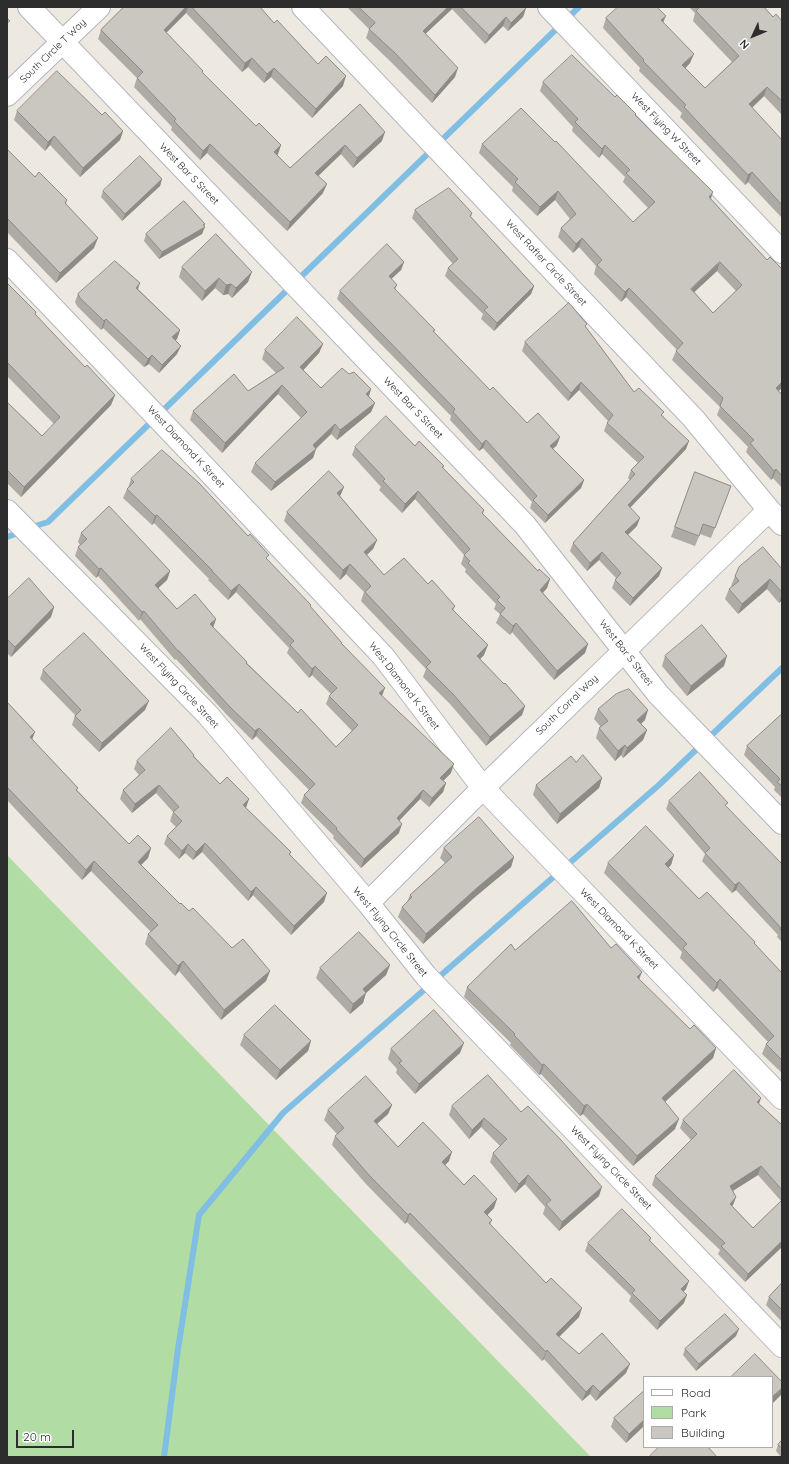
<!DOCTYPE html>
<html>
<head>
<meta charset="utf-8">
<style>
  body { margin:0 }
  #map { position:relative; width:789px; height:1464px; overflow:hidden; background:#ede9e1; font-family:Quicksand,sans-serif }
  canvas { display:block }
  .frame { position:absolute; inset:0; border:8px solid #2d2d2d; pointer-events:none }
  .legend { position:absolute; left:643px; top:1376px; width:130px; height:72px; box-sizing:border-box; background:#fff; border:1px solid #ababab; margin:0; padding:5px 7px; list-style:none; font-size:12px; color:#2d2d2d }
  .legend li { display:flex; align-items:center; gap:8px; height:20px }
  .legend b { width:20px; border:1px solid #ababab }
  .north { position:absolute; left:733px; top:16px; width:40px; height:40px; -webkit-text-stroke:3px #fff; paint-order:stroke; rotate:226deg; font-size:11px; font-weight:700; line-height:16px; text-align:center; color:#2d2d2d }
  .north::after { content:''; display:block; margin:auto; width:14px; height:18px; background:#2d2d2d; clip-path:polygon(50% 0,100% 100%,50% 72%,0 100%) }
  .scale { position:absolute; left:16px; top:1430px; width:58px; height:18px; box-sizing:border-box; border:2px solid #2d2d2d; border-top:0; padding-left:5px; font-size:12px; line-height:14px; white-space:nowrap; color:#2d2d2d; -webkit-text-stroke:3px #fff; paint-order:stroke }
</style>
</head>
<body>
<div id="map">
<canvas width="789" height="1464"></canvas>
<div class="frame"></div>
<ul class="legend">
<li><b style="height:5px;background:#fff"></b>Road</li>
<li><b style="height:11px;background:#b1dda4"></b>Park</li>
<li><b style="height:11px;background:#c9c7bf"></b>Building</li>
</ul>
<div class="north">N</div>
<div class="scale">20 m</div>
</div>
<script>
const c = document.querySelector('canvas').getContext('2d');
c.lineJoin = 'round';
function fillPath(path, color) { c.fillStyle = color; c.fill(path, 'evenodd'); }
function strokePath(path, color, width, dash) { c.strokeStyle = color; c.lineWidth = width; c.lineCap = dash ? 'butt' : 'round'; c.setLineDash(dash || []); c.stroke(path); }
function write(font, color, halo, rows, align = 'center') {
  c.font = font + ' Quicksand,sans-serif'; c.lineWidth = 3.5; c.setLineDash([]); c.textBaseline = 'middle'; c.strokeStyle = halo; c.fillStyle = color; for (const [text, x, y, turn = 0] of rows) {
    c.save(); c.translate(x, y); c.rotate((+turn || 0) * Math.PI / 180); c.textAlign = isNaN(turn) ? turn : align; if (halo) c.strokeText(text, 0, 0); c.fillText(text, 0, 0); c.restore();
  }
}
fillPath(new Path2D(`
  M7,855L591,1457H7Z`), '#b1dda4');
strokePath(new Path2D(`
  M29,528L48,522L579,7
  M7,537L21,532
  M164,1457L178,1349L199,1215L283,1113L660,784L782,668`), '#80bee3', 6);
const minor = new Path2D(`
  M29,7L525,525L658,694L782,823
  M303,7L693,418L769,510L782,524
  M549,7L782,252
  M7,95L99,7
  M7,260L178,439L383,656L483,788L782,1098
  M7,511L207,714L368,903L426,976L782,1346
  M368,903L483,788L769,510`);
strokePath(minor, '#b4b6bf', 24);
strokePath(minor, '#fff', 22);
fillPath(new Path2D(`
  M124,7H260L274,23L318,64L343,86L312,118L271,77L264,83L248,67L242,72L186,13L166,33L203,71L202,72L256,126L281,145L278,154L277,155L290,168L360,104L382,141L353,168L341,154L318,176L323,193L287,231L207,153L200,160L171,130L172,127L134,87L137,78L98,39L101,30Z
  M347,7H525L526,8L523,17L508,31L503,26L485,44L452,9L425,34L455,77L432,103L391,62L366,38L369,29Z
  M689,7H764L773,17L782,21V115L764,96L752,108L782,140V218L748,182L745,185L706,144L680,117L682,113L639,71L640,68L603,28L606,18L663,22L690,63L685,69L705,88L732,62L693,21L695,13Z
  M543,82L615,97L636,114L635,116L711,199L767,260L782,269V388L778,391L782,395V488L773,478L771,480L746,452L748,447L717,415L720,407L672,360L676,351L677,350L626,297L621,302L594,274L596,266L579,247L573,253L558,237L561,228L570,219L555,200L537,216L512,191L513,187L479,153L482,144L633,222L648,208L623,182L625,177L602,154L599,158L572,131L573,127L540,91ZM717,271L736,291L713,313L694,292Z
  M17,111L102,115L123,131L120,140L80,177L50,145L45,151L14,120Z
  M7,149L35,177L67,200L66,204L94,248L56,283L7,232Z
  M162,179L160,186L122,221L101,197L103,191Z
  M415,210L472,213L471,217L534,286L531,294L494,331L481,319L483,314L445,276L448,268L453,264L412,218Z
  M205,224L202,234L159,259L144,241L146,234Z
  M404,262L401,270L391,279L397,285L395,290L435,330L434,332L490,390L527,423L557,445L553,449L584,480L581,488L545,523L530,508L532,502L483,448L479,451L450,420L451,416L337,299L340,291Z
  M182,267L248,282L232,298L228,294L223,295L215,288L202,301L179,277Z
  M7,283L35,315L85,367L115,395L111,405L21,497L7,483V402L42,436L54,424L7,376Z
  M138,289L180,330L177,339L175,340L177,354L159,373L149,364L144,367L103,328L101,330L77,306L75,302L78,294Z
  M586,327L634,392L663,416L686,449L630,508L637,526L628,535L662,568L659,576L630,606L612,588L615,580L616,578L599,560L587,571L570,551L573,543L630,480L628,478L631,470L638,463L604,431L607,423L608,421L579,390L568,401L522,351L525,342Z
  M323,344L319,353L303,370L321,388L349,374L371,389L369,396L375,403L371,412L337,440L331,434L316,449L313,458L271,491L251,472L255,463L301,418L278,394L222,453L190,420L193,411L248,391L276,373L262,359L265,350Z
  M415,446L444,466L443,468L484,510L483,514L538,571L550,579L547,588L543,593L588,644L585,653L554,680L512,632L510,635L496,623L500,614L494,609L496,604L465,572L466,569L461,564L464,555L415,499L402,513L379,490L381,487L352,455L355,447Z
  M695,472L731,486L711,538L700,534L695,546L671,537Z
  M131,479L267,560L310,607L342,644L382,696L451,773L443,781L446,783L443,792L429,807L420,799L399,821V833L361,868L333,838L334,836L301,803L304,795L309,790L256,736L252,740L227,715L176,659L175,660L140,619L139,621L98,576L96,578L75,556L78,547L80,545L78,542L81,533L170,571L167,580L158,588L177,609L216,619L213,627L247,663L298,713L336,747L352,731L326,704L329,696L331,694L312,675L309,678L287,653L289,648L236,592L228,600L208,580L209,579L154,523L152,525L123,498L127,489L128,488Z
  M344,487L340,496L377,540L373,549L367,555L384,575L428,584L455,606L453,611L484,655L480,659L525,706L522,715L486,746L450,704L423,677L426,669L361,601L364,592L346,574L340,580L284,521L287,512Z
  M782,569V600L779,603L767,589L738,614L725,599L729,589L732,587L731,586L735,576Z
  M7,599L54,607L51,617L11,657L7,653Z
  M665,656L724,666L687,696L662,666Z
  M43,670L145,710L99,752L72,725L75,715L40,679Z
  M7,702L35,732L32,739L78,788L77,790L129,844L151,848L148,858L141,865L180,904L232,948L270,971L266,981L221,1020L179,971L175,976L145,944L148,934L151,932L91,871L82,880L7,800Z
  M598,709L645,720L641,724L647,730L643,740L623,758L621,755L615,761L596,738L599,728L601,727L594,719Z
  M782,714V798L774,790L775,787L744,755L747,746Z
  M194,755V756L220,784L246,808L291,852L290,855L324,902L291,935L253,895L248,901L202,852L193,860L185,853L179,859L164,844L167,836L176,827L170,821L173,812L156,793L132,813L120,799L123,790L139,775L134,769L137,761Z
  M576,762L602,778L599,788L557,824L533,795L536,785Z
  M669,801L726,807L782,864V942L777,937L778,935L736,890L732,893L702,861L705,854L666,809Z
  M444,848L514,857L511,867L475,897L423,944L398,917L402,907L407,902L410,895L445,863L440,858Z
  M674,855L671,865L668,868L699,899L755,942L754,943L782,973V1073L762,1054L766,1044L768,1042L717,988L713,992L680,958L682,952L604,873L608,863Z
  M611,948L639,980L690,1029L716,1048L713,1058L665,1102L675,1129L633,1166L583,1114L580,1116L541,1074L539,1075L510,1045L511,1043L464,997L467,987L515,950Z
  M390,965L386,975L366,993L363,1003L350,1014L316,978L320,968Z
  M244,1035L311,1041L308,1051L276,1080L240,1045Z
  M391,1049L460,1053L415,1094L396,1073L397,1069L388,1059Z
  M392,1105L388,1114L377,1124L398,1147L449,1161L445,1165L464,1185L494,1208L487,1215L492,1220L490,1225L579,1317L559,1337L579,1354L626,1373L596,1401L590,1394L582,1401L544,1359L542,1361L407,1222L405,1224L366,1184L332,1145L335,1136L337,1134L324,1120L328,1110Z
  M759,1105L782,1125V1247L745,1282L718,1254L720,1250L652,1185L655,1176L691,1140L680,1128L683,1120ZM758,1175L781,1201L753,1228L732,1206L733,1205L736,1197L733,1191Z
  M452,1106L521,1112L599,1196L559,1231L543,1214L545,1207L525,1184L515,1193L490,1162L493,1153L500,1146L481,1127L469,1139L449,1115Z
  M651,1238L650,1241L686,1289L684,1291V1303L657,1330L629,1301L631,1296L585,1251L588,1243Z
  M782,1283V1322L766,1305L769,1297Z
  M736,1336L696,1371L683,1355L685,1349Z
  M644,1391V1426L626,1443L611,1427L614,1418Z
  M782,1440V1457H781L776,1451L778,1445Z`), '#adaba4');
fillPath(new Path2D(`
  M186,7H188L186,13L160,39L164,30Z
  M448,7H452V9L419,40L423,31Z
  M526,8L523,17L508,31L511,23Z
  M666,16L662,25L661,20Z
  M506,17L503,26L485,44L489,35Z
  M694,54L690,63L678,75L682,65Z
  M252,58L248,67L242,72L245,63Z
  M274,68L271,77L264,83L267,74Z
  M458,68L455,77L432,103L435,95Z
  M346,76L343,86L312,118L316,109Z
  M767,87L764,96L745,114L749,104Z
  M123,131L120,140L80,177L83,168Z
  M385,132L382,141L353,168L357,158Z
  M54,136L50,145L45,151L48,142Z
  M210,144L207,153L200,160L203,151Z
  M281,145L278,154L271,162L274,152Z
  M345,145L341,154L312,182L315,173Z
  M605,145L602,154L599,158L602,149Z
  M752,172L748,182L745,185L748,175Z
  M162,179L160,186L122,221L125,214Z
  M327,184L323,193L287,231L290,222Z
  M558,191L555,200L537,216L540,207Z
  M713,192L710,202L709,197Z
  M205,224L203,228L205,227L202,234L159,259L162,252Z
  M98,238L94,248L56,283L60,273Z
  M582,238L579,247L573,253L576,244Z
  M404,262L401,270L386,284L389,276Z
  M720,262L717,271L688,298L691,289Z
  M252,272L248,282L232,298L236,288Z
  M219,278L215,288L202,301L205,291Z
  M140,283L137,292L136,288Z
  M231,284L228,294L223,295L226,285Z
  M534,286L531,294L494,331L497,323Z
  M629,288L626,297L621,302L625,292Z
  M106,319L103,328L101,330L104,321Z
  M180,330L177,339L169,346L172,337Z
  M323,344L319,353L297,377L300,367Z
  M181,346L177,354L159,373L162,365Z
  M152,355L149,364L144,367L148,359Z
  M581,382L579,390L568,401L571,393Z
  M782,382V388L772,397L776,388Z
  M282,385L278,394L222,453L225,443Z
  M371,389L368,399L366,394Z
  M115,395L111,405L21,497L24,487Z
  M375,403L371,412L337,440L340,430Z
  M335,424L331,434L312,452L316,449L313,458L271,491L275,482Z
  M560,437L557,445L547,454L550,446Z
  M486,440L483,448L479,451L482,444Z
  M689,441L686,449L625,513L628,505Z
  M776,469L773,478L771,480L774,471Z
  M584,480L581,488L545,523L548,515Z
  M344,487L340,496L334,502L337,493Z
  M418,491L415,499L402,513L405,504Z
  M157,515L154,523L152,525L155,516Z
  M640,518L637,526L622,540L625,532Z
  M377,540L373,549L360,561L364,552Z
  M602,552L599,560L587,571L590,563Z
  M350,564L346,574L340,580L343,570Z
  M101,568L98,576L96,578L99,569Z
  M662,568L659,576L630,606L633,598Z
  M170,571L167,580L152,594L155,585Z
  M550,579L547,588L537,599L540,590Z
  M770,579L767,589L738,614L742,604Z
  M239,584L236,592L228,600L231,591Z
  M782,594V600L779,603Z
  M54,607L51,617L11,657L15,647Z
  M144,611L139,621L142,612Z
  M216,619L213,628L210,624Z
  M516,623L512,632L510,635L513,626Z
  M588,644L585,653L554,680L557,671Z
  M488,645L484,655L474,665L477,656Z
  M727,656L724,666L687,696L691,686Z
  M315,666L312,675L309,678L312,669Z
  M385,688L382,696L379,693Z
  M149,701L145,710L99,752L102,743Z
  M525,706L522,715L486,746L490,737Z
  M648,710L645,720L634,730L637,720Z
  M259,728L256,736L252,740L255,731Z
  M647,730L643,740L623,758L627,748Z
  M35,732L31,742L30,737Z
  M625,745L621,755L615,761L618,751Z
  M454,764L451,773L437,787L440,778Z
  M602,778L599,788L557,824L560,814Z
  M446,783L443,792L429,807L432,798Z
  M159,785L156,793L132,813L135,804Z
  M423,790L420,799L393,827L397,818Z
  M249,799L246,808L243,805Z
  M402,824L399,833L361,868L364,859Z
  M205,843L202,852L193,860L196,852Z
  M188,844L185,853L179,859L182,851Z
  M151,848L148,858L134,872L138,862Z
  M674,855L671,865L661,874L665,864Z
  M514,857L511,867L475,897L423,944L426,934L478,887Z
  M94,861L91,871L82,880L86,870Z
  M739,882L736,890L732,893L735,885Z
  M256,887L253,895L248,901L251,892Z
  M327,893L324,902L291,935L294,926Z
  M183,961L179,971L175,976L178,966Z
  M390,965L386,975L366,993L363,1003L350,1014L353,1004L363,989Z
  M270,971L266,981L221,1020L224,1010Z
  M642,972L638,982L637,977Z
  M720,979L717,988L713,992L717,983Z
  M311,1041L308,1051L276,1080L280,1070Z
  M464,1043L460,1053L415,1094L419,1084Z
  M716,1048L713,1058L658,1108L662,1098Z
  M544,1064L541,1074L539,1075L542,1065Z
  M761,1098L758,1107L757,1102Z
  M587,1104L583,1114L580,1116L584,1106Z
  M392,1105L388,1114L370,1130L374,1121Z
  M484,1118L481,1127L469,1139L472,1130Z
  M679,1119L675,1129L633,1166L637,1156Z
  M452,1152L449,1161L439,1171L442,1162Z
  M761,1166L758,1175L726,1195L730,1186Z
  M528,1175L525,1184L515,1193L519,1184Z
  M602,1187L599,1196L559,1231L562,1222Z
  M736,1197L733,1205L726,1212L730,1204Z
  M497,1199L494,1208L481,1222L484,1212Z
  M410,1213L407,1222L405,1224L408,1215Z
  M782,1241V1247L745,1282L748,1274Z
  M689,1281L686,1289L678,1297L681,1289Z
  M687,1295L684,1303L657,1330L660,1321Z
  M582,1308L579,1317L553,1343L556,1334Z
  M739,1329L736,1336L696,1371L699,1364Z
  M547,1350L544,1359L542,1361L546,1352Z
  M630,1364L626,1373L596,1401L600,1392Z
  M593,1385L590,1394L582,1401L586,1392Z
  M782,1388V1393L781,1395L772,1404V1397Z
  M644,1420V1426L626,1443L629,1434Z`), '#8d8b86');
const building = new Path2D(`
  M124,7H186L164,30L203,71L202,72L256,126L259,123L281,145L274,152L290,168L360,104L385,132L357,158L345,145L315,173L327,184L290,222L210,144L203,151L174,121L176,119L137,78L143,72L101,30Z
  M192,7H260L274,23L277,20L318,64L326,56L346,76L316,109L274,68L267,74L252,58L245,63Z
  M359,7H448L423,31L458,68L435,95L395,53L369,29L375,23Z
  M461,7H525L526,8L511,23L506,17L489,35Z
  M618,7H657L666,16L661,20L694,54L682,65L705,88L739,56L696,11L700,7H764L773,17L776,14L782,21V101L767,87L749,104L782,140V205L752,172L748,175L709,134L684,107L686,105L643,61L644,60L606,18Z
  M7,18L10,21L7,23Z
  M572,55L615,97L617,95L636,114L635,115L713,192L709,197L767,260L770,257L782,269V382L776,388L782,395V476L776,469L774,471L750,443L754,440L720,406L723,398L676,351L683,343L629,288L625,292L597,265L602,260L582,238L576,244L561,228L576,214L558,191L540,207L515,182L518,179L482,144L521,108L555,142L556,141L633,222L655,202L626,173L630,170L605,145L602,149L575,122L578,119L543,82ZM720,262L742,285L713,313L691,289Z
  M57,71L102,115L105,112L123,131L83,168L54,136L48,142L17,111Z
  M7,149L35,177L39,172L67,200L65,203L98,238L60,273L7,218Z
  M140,156L162,179L125,214L103,191Z
  M449,188L472,213L470,216L534,286L497,323L484,310L488,307L448,268L458,259L415,210Z
  M184,201L205,224L203,225L205,227L162,252L146,234Z
  M216,234L252,272L236,288L231,284L226,285L219,278L205,291L182,267Z
  M387,244L404,262L389,276L397,285L394,288L435,330L433,331L490,390L493,387L527,423L538,413L560,437L550,446L584,480L548,515L533,500L537,496L486,440L482,444L453,412L455,409L340,291Z
  M115,261L140,283L136,288L180,330L172,337L181,346L162,365L152,355L148,359L106,319L104,321L80,298L78,294Z
  M7,283L36,312L35,314L85,367L87,365L115,395L24,487L7,470V402L42,436L60,417L7,362Z
  M569,303L587,324L585,326L634,392L639,388L664,412L661,415L689,441L628,505L640,518L625,532L662,568L633,598L615,580L621,573L602,552L590,563L573,543L635,474L631,470L644,457L607,423L613,415L581,382L571,393L525,342Z
  M297,317L323,344L300,367L321,388L342,368L349,374L354,372L371,389L366,394L375,403L340,430L335,424L313,445L316,449L275,482L255,463L307,412L282,385L225,443L193,411L234,374L248,391L284,368L265,350Z
  M386,416L415,446L419,441L444,466L442,467L484,510L482,513L538,571L539,569L550,579L540,590L588,644L557,671L516,623L513,626L500,614L505,608L497,600L500,597L468,563L470,561L464,555L470,549L418,491L405,504L383,481L385,479L355,447Z
  M162,450L199,483L248,536L250,534L269,555L266,558L311,605L310,606L342,643H341L385,688L379,693L454,764L440,778L446,783L432,798L423,790L397,818L402,824L364,859L336,829L337,828L304,795L315,784L259,728L255,731L230,707L179,651H178L144,611L142,612L101,568L99,569L78,547L87,539L81,533L109,506L170,571L155,585L177,609L195,594L216,619L210,624L247,662L246,663L298,713L301,709L336,747L358,725L329,696L337,688L315,666L312,669L290,645L294,641L239,584L231,591L212,571V570L157,515L155,516L127,489L134,482L131,479Z
  M329,471L344,487L337,493L377,540L364,552L384,575L404,558L428,584L432,580L455,606L452,609L488,645L477,656L504,684L505,683L525,706L490,737L453,694L426,667L431,662L365,592L371,586L350,564L343,570L287,512Z
  M695,472L731,486L715,528L703,524L699,536L675,527Z
  M763,547L782,569V592L770,579L742,604L729,589L739,581L735,576L739,567Z
  M29,578L54,607L15,647L7,639V599Z
  M702,625L727,656L691,686L665,656Z
  M84,633L149,701L102,743L75,716L81,710L43,670Z
  M629,689L648,710L637,720L647,730L627,748L625,745L618,751L599,728L608,721L598,709L616,694Z
  M7,702L35,732L30,737L78,788L76,790L129,844L138,835L151,848L138,862L180,904L181,903L189,911L193,908L232,948L243,939L270,971L224,1010L183,961L178,966L148,934L158,925L94,861L86,870L7,787Z
  M782,714V786L777,782L780,779L747,746Z
  M171,728L194,755L193,756L220,784L227,777L249,799L243,805L291,852L289,854L327,893L294,926L256,887L251,892L205,843L196,852L188,844L182,851L167,836L182,821L173,812L179,807L159,785L135,804L123,790L145,770L137,761Z
  M583,755L602,778L560,814L536,785L571,756L576,762Z
  M700,772L728,803L725,805L782,864V932L780,929L781,928L739,882L735,885L705,853L710,848L669,801Z
  M479,817L514,857L478,887L426,934L402,907L412,897L410,895L452,857L444,848Z
  M646,826L674,855L665,864L699,899L707,892L755,942L754,943L782,973V1060L766,1044L774,1036L720,979L717,983L683,948L687,944L608,863Z
  M572,901L611,948L616,944L642,972L637,977L690,1029L694,1025L716,1048L662,1098L679,1119L637,1156L587,1104L584,1106L544,1064L542,1065L514,1035L515,1034L467,987L511,944L515,950Z
  M359,932L390,965L363,989L366,993L353,1004L320,968Z
  M275,1005L311,1041L280,1070L244,1035Z
  M434,1010L464,1043L419,1084L399,1063L402,1061L391,1049Z
  M734,1070L761,1098L757,1102L782,1125V1190L761,1166L730,1186L736,1197L730,1204L753,1228L782,1200V1227L781,1228L782,1229V1241L748,1274L721,1246L725,1243L655,1176L697,1134L683,1120Z
  M488,1075L521,1112L528,1106L561,1140L602,1187L562,1222L546,1204L551,1200L528,1175L519,1184L493,1153L507,1139L484,1118L472,1130L452,1106Z
  M366,1076L392,1105L374,1121L398,1147L423,1122L452,1152L442,1162L464,1185L474,1175L497,1199L484,1212L492,1220L489,1223L546,1283L551,1278L582,1308L556,1334L579,1354L602,1333L630,1364L600,1392L593,1385L586,1392L547,1350L546,1352L410,1213L408,1215L369,1175L335,1136L344,1128L328,1110Z
  M622,1209L651,1238L649,1240L689,1281L681,1289L687,1295L660,1321L632,1293L635,1290L588,1243Z
  M782,1283V1310L769,1297Z
  M725,1314L739,1329L699,1364L685,1349Z
  M755,1354L782,1382V1388L772,1397V1377H731Z
  M644,1391V1420L629,1434L614,1418Z
  M782,1440V1448L778,1445Z
  M659,1447H708L717,1457H651L650,1456Z`);
fillPath(building, '#c9c7bf');
strokePath(building, '#8d8b86', 1);
write('10px', '#2d2d2d', '#fff', [
  ["South Circle T Way",53,51,-44],
  ["West Flying W Street",666,129,46],
  ["West Bar S Street",189,174,46],
  ["West Rafter Circle Street",546,263,47],
  ["West Bar S Street",413,408,46],
  ["West Diamond K Street",186,447,47],
  ["West Bar S Street",626,653,52],
  ["West Flying Circle Street",179,686,47],
  ["West Diamond K Street",404,686,52],
  ["South Corral Way",567,705,-44],
  ["West Diamond K Street",619,929,46],
  ["West Flying Circle Street",390,932,51],
  ["West Flying Circle Street",611,1168,46]
]);
</script>
</body>
</html>
